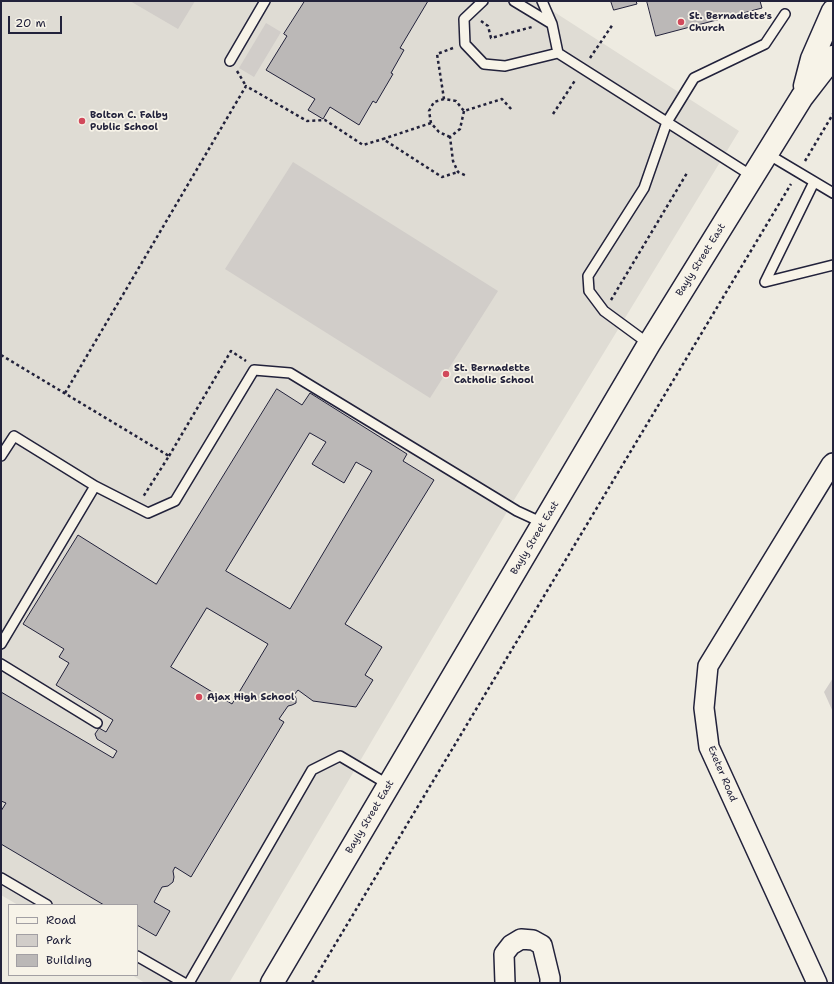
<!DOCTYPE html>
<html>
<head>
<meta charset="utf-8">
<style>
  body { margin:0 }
  #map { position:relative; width:834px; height:984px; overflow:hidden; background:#eeebe1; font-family:"Shantell Sans",sans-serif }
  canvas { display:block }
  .frame { position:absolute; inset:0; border:2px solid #22223b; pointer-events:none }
  .legend { position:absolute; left:8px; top:904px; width:130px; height:72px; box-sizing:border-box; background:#f7f3e8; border:1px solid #a29fa3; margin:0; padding:5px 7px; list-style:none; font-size:12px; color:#22223b }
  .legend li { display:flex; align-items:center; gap:8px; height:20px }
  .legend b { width:20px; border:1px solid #a29fa3 }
  .scale { position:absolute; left:8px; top:16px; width:54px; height:18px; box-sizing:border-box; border:2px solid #22223b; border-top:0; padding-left:5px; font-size:12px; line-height:14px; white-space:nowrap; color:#22223b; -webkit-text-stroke:3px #f7f3e8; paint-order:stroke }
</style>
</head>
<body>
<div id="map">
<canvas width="834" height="984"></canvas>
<div class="frame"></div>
<ul class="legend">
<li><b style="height:5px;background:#f7f3e8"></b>Road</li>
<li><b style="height:11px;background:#d1cdc9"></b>Park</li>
<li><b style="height:11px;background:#bbb8b7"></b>Building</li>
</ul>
<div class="scale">20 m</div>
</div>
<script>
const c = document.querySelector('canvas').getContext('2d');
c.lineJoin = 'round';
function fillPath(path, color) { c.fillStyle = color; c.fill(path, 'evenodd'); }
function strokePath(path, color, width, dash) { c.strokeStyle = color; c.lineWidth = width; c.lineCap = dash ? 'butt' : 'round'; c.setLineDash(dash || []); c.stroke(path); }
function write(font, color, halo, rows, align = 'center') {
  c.font = font + ' "Shantell Sans",sans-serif'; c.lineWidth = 3.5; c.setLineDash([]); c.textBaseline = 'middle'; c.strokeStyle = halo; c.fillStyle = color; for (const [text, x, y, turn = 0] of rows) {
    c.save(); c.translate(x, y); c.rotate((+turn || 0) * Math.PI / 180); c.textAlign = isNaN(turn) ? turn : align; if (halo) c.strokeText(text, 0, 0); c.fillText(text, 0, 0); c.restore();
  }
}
fillPath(new Path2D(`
  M1,1H545L548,8L739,131L514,500L229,983H145L132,975H137V905H18L1,895Z`), '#dfdcd4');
fillPath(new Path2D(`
  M130,1H195L178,29Z
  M266,23L281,32L254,77L239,68Z
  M293,162L498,291L430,398L225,269Z
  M833,678V712L824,692Z`), '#d1cdc9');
const building = new Path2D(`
  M305,1H428L400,48L404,50L391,73L393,74L376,103L373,101L359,125L330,107L323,119L308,110L315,99L266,70L287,36L284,34Z
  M611,1H636L637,4L614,10Z
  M647,1H760L762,8L656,36Z
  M277,389L302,405L310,393L407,454L403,461L434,480L345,624L382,647L365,675L373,680L356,707L313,701L298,690L294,695L296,698V703L292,705L288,706L279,719L284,722L191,877L175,867L173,871L174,877L173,882L168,886L162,887L154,902L170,911L156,936L137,925V905H104L1,844V811L6,803L1,801V692L113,758L117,751L97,739L95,734L99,728L106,732L113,720L56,685L69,663L59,657L64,649L23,624L78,535L156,584ZM310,433L326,442L312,464L344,483L356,462L372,471L290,609L226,571ZM207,608L268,644L232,704L171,667Z`);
fillPath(building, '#bbb8b7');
strokePath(building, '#22223b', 1);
const lane = new Path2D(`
  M483,1L464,19L465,44L484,64L505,66L558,53L752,176
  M514,1L552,24L558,53
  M542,1L552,24
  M230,61L265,1
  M766,153L833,193
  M814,182L765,282L833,265
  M649,344L604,311L589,291L588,276L644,188L667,122L694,78L765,44L785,14
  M1,456L14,436L95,486
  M1,644L95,486L148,513L175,501L254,370L290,373L517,511L543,523
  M1,664L97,723
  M1,878L47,905
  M137,956L184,983
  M189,983L312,770L340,756L389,785`);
const street = new Path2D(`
  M505,983L504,954L511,945L521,939L533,940L542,945L550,978V983
  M817,983L709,747L704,708L708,666L831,465L833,463`);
const secondary = new Path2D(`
  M805,86L812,59L833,11
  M272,983L649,344L802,97L833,57`);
strokePath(lane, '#22223b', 12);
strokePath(street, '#22223b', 22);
strokePath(secondary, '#22223b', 25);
strokePath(new Path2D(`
  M481,21L488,26L491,38L532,27
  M453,48L437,54L444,99L456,101L464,111L502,99L512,110
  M590,58L613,24
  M237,71L246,86
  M444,99L434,102L429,111L431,123L439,132L450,137
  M464,111L460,129L450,137L453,161L458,172L467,176
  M553,114L576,79
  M431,123L383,139L442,177L458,172
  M805,161L833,114
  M611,300L687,173
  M1,355L169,456L143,497
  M65,393L246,86L307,121L325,120L363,145L383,139
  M169,456L231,351L246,361
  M312,983L791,184`), '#22223b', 2.5, [3, 3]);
strokePath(lane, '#f7f3e8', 9);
strokePath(street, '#f7f3e8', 19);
strokePath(secondary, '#f7f3e8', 22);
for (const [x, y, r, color] of [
  [681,22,4,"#d1495b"],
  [82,121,4,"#d1495b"],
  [446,374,4,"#d1495b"],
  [199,697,4,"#d1495b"]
]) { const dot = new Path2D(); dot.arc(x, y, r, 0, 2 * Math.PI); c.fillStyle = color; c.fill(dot); strokePath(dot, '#f7f3e8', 1.5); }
write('bold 10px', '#22223b', '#f7f3e8', [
  ["St. Bernadette's",689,16],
  ["Church",689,28],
  ["Bolton C. Falby",90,115],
  ["Public School",90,127],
  ["St. Bernadette",454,368],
  ["Catholic School",454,380],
  ["Ajax High School",207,697]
], 'left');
write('10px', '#22223b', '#f7f3e8', [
  ["Bayly Street East",701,260,-58],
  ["Bayly Street East",535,538,-59],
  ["Exeter Road",722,774,67],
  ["Bayly Street East",370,817,-59]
]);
</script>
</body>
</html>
